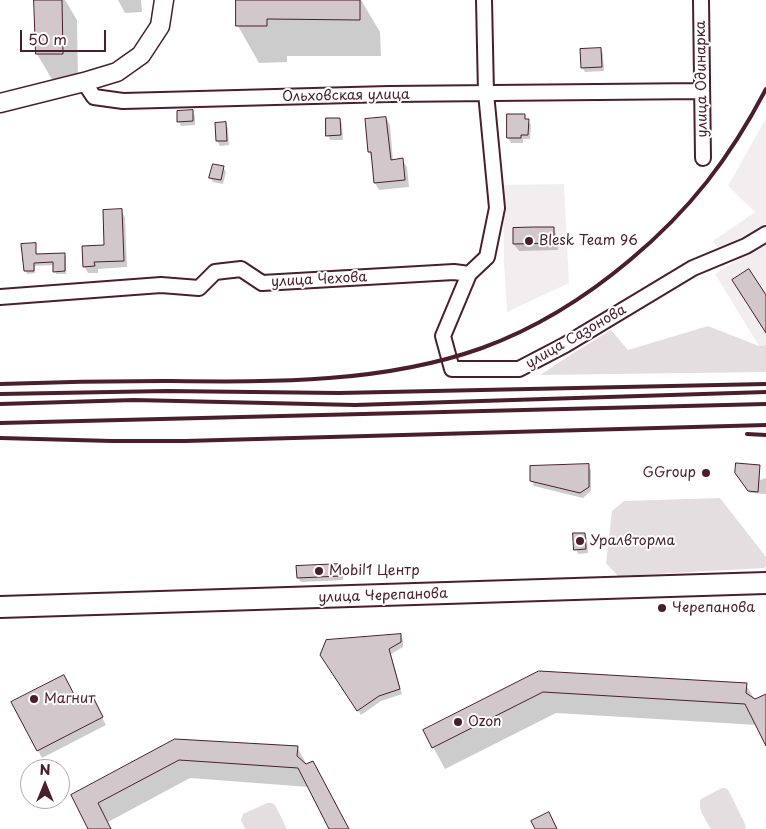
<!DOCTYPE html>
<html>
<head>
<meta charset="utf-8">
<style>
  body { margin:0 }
  #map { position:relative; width:766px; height:829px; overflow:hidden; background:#fff; font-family:"Playpen Sans",sans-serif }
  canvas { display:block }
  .north { position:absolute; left:20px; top:759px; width:50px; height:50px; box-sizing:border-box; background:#fff; border:1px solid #b7a5aa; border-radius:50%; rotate:0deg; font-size:14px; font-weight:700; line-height:20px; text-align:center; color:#4a1f2b }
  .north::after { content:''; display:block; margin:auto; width:18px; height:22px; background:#4a1f2b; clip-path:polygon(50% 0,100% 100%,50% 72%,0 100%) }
  .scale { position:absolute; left:20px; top:30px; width:86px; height:22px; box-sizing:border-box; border:2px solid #4a1f2b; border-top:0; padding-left:6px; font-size:15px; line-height:18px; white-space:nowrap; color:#4a1f2b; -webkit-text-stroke:4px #fff; paint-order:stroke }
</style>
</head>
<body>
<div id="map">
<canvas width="766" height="829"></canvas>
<div class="north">N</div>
<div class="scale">50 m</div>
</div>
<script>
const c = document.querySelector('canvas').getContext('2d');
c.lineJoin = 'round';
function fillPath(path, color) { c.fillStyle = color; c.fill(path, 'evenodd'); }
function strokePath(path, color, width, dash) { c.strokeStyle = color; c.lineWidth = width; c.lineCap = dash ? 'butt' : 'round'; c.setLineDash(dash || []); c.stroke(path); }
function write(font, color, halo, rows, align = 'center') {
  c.font = font + ' "Playpen Sans",sans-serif'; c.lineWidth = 4; c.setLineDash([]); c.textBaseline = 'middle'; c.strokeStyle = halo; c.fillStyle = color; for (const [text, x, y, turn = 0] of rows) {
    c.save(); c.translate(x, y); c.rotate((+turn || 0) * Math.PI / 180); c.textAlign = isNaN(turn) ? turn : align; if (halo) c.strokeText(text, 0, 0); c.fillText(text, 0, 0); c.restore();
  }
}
fillPath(new Path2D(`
  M766,118V224L720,251L713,241L755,212L728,186Z
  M564,184L569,283L507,312L504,261L503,185Z
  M766,241V345L759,346L715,274Z`), '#f2eeef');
fillPath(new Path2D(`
  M708,326L759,346L766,345V372L540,375L575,352L611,330L628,350Z
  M720,498L766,557V566L764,568L618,576L606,563L612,511L624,501Z
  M722,788H726L729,791L745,824L746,829H711C706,820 697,809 701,799Z
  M267,803H272L275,805L287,829H245L241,820L243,814Z`), '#e5dee0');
fillPath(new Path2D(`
  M36,0H65L77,20L78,81H53L37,54Z
  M118,0H141L142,12L125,13Z
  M237,0H361L380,32L381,56H287V62L259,63L238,26Z
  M601,49L603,54L604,71L585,72L582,67Z
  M192,112L195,116V125L181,126L179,121Z
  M524,116L531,125L530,139H523V143H511L508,138Z
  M386,118L390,125L393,161L402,160L407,167L409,187L379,190L375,183L372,158L369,152L366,120Z
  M340,119L342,124L343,140H330L328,135Z
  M225,123L228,128L229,145L220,146L217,141Z
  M223,167L226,172L223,184L213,182L211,178Z
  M121,211L125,217L127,267L98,269V273H88L84,266L106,246Z
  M553,229L557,236L558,250L519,251L514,244Z
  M35,244L37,256L64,254L66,257V274H56L54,265L35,266V273L27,274L26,271Z
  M588,466L591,470V491L583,498L534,486L532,481Z
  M759,466L760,480L766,478V494L750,493L737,473Z
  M585,534L587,538L588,553L578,554L576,549Z
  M340,565L343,570V580L301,582L298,578Z
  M400,635L403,640V647L391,654L402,694L381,701L361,715L324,660Z
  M539,672L746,685L755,700L766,701V743L757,725L556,713L445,769L424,730Z
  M13,702L96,706L106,725L42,758Z
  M175,740L297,747L307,765L313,762L348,829H331L309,787L190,778L108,822L111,829H89L72,795Z`), '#0003');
const building = new Path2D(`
  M34,0H62L63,54H36Z
  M236,0H360V20L267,19V26H236Z
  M601,48L602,67L581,68L580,49Z
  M193,110V121L177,122V111Z
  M507,114H525V119H529L528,135H521V138H507Z
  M386,117L391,160L403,158L405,180L374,183L371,152H368L365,119Z
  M326,118H340L341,135L326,136Z
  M226,122L227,141H216L215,123Z
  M213,164L224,166L221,180L209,178Z
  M122,209L124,261L94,262L95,266L83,267L82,246L104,245L103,210Z
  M534,227H554V243L513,244V228Z
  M36,243V254L65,253V271L53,272V262L34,263V271H24L21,244Z
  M749,269L766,295V333L732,280Z
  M736,463L760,465L758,492L748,491L735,473Z
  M589,464V487L580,493L530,481V466Z
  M573,533H585L586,549L574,550Z
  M341,564V576L297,578L296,566Z
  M401,634V642L389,649L400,689L379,696L357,711L320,655L326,640Z
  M539,671L747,683L746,693L755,699L766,694V746L745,704L543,692L432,748L423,730Z
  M64,675L79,704L93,697L103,717L37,751L11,702Z
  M175,739L298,746L297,756L306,764L313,761L349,829H329L298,768L179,760L98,803L111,829H88L71,795Z
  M549,812L557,829H535L531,821Z`);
fillPath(building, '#d2c7cb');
strokePath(building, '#4a1f2b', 1);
const minor = new Path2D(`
  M484,0L486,93L497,208L487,257L469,274L443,336L452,369H519L565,345L693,268L746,246L766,234
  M701,0L703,158
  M84,82L94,97L123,101L389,94L702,91
  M0,297L161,285L199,288L215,272L241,269L262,283L454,272L469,274`);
const tertiary = new Path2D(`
  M0,103L84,82L117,72L141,55L160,26L164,0`);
const secondary = new Path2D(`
  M0,607L766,583`);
strokePath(minor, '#4a1f2b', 18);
strokePath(tertiary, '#4a1f2b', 21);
strokePath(secondary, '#4a1f2b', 24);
strokePath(minor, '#fff', 14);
strokePath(tertiary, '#fff', 18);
strokePath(secondary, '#fff', 20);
strokePath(new Path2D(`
  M0,384C54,382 109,381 163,381C270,382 381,384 482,348C537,328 586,297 630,260C690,210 730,158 766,89
  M0,394L167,391L339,393L766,384
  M0,404L134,400L355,405L766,392
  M0,423L766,404
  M747,434L766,435
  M0,438L112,441H185L766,425`), '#4a1f2b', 4);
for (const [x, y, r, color] of [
  [529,241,5,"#4a1f2b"],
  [706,473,5,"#4a1f2b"],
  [580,541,5,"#4a1f2b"],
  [319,571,5,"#4a1f2b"],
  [662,608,5,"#4a1f2b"],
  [34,699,5,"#4a1f2b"],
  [458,722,5,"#4a1f2b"]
]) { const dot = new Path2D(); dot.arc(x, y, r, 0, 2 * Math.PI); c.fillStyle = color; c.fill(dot); strokePath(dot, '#fff', 2); }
write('14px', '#4a1f2b', '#fff', [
  ["улица Одинарка",702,79,-91],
  ["Ольховская улица",346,96,-1],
  ["улица Чехова",319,280,-3],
  ["улица Сазонова",576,337,-30],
  ["улица Черепанова",383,596,-2]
]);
write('14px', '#4a1f2b', '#fff', [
  ["Blesk Team 96",539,241],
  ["GGroup",696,473,"right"],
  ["Уралвторма",590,541],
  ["Mobil1 Центр",329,571],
  ["Черепанова",672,608],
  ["Магнит",44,699],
  ["Ozon",468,722]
], 'left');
</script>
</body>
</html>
